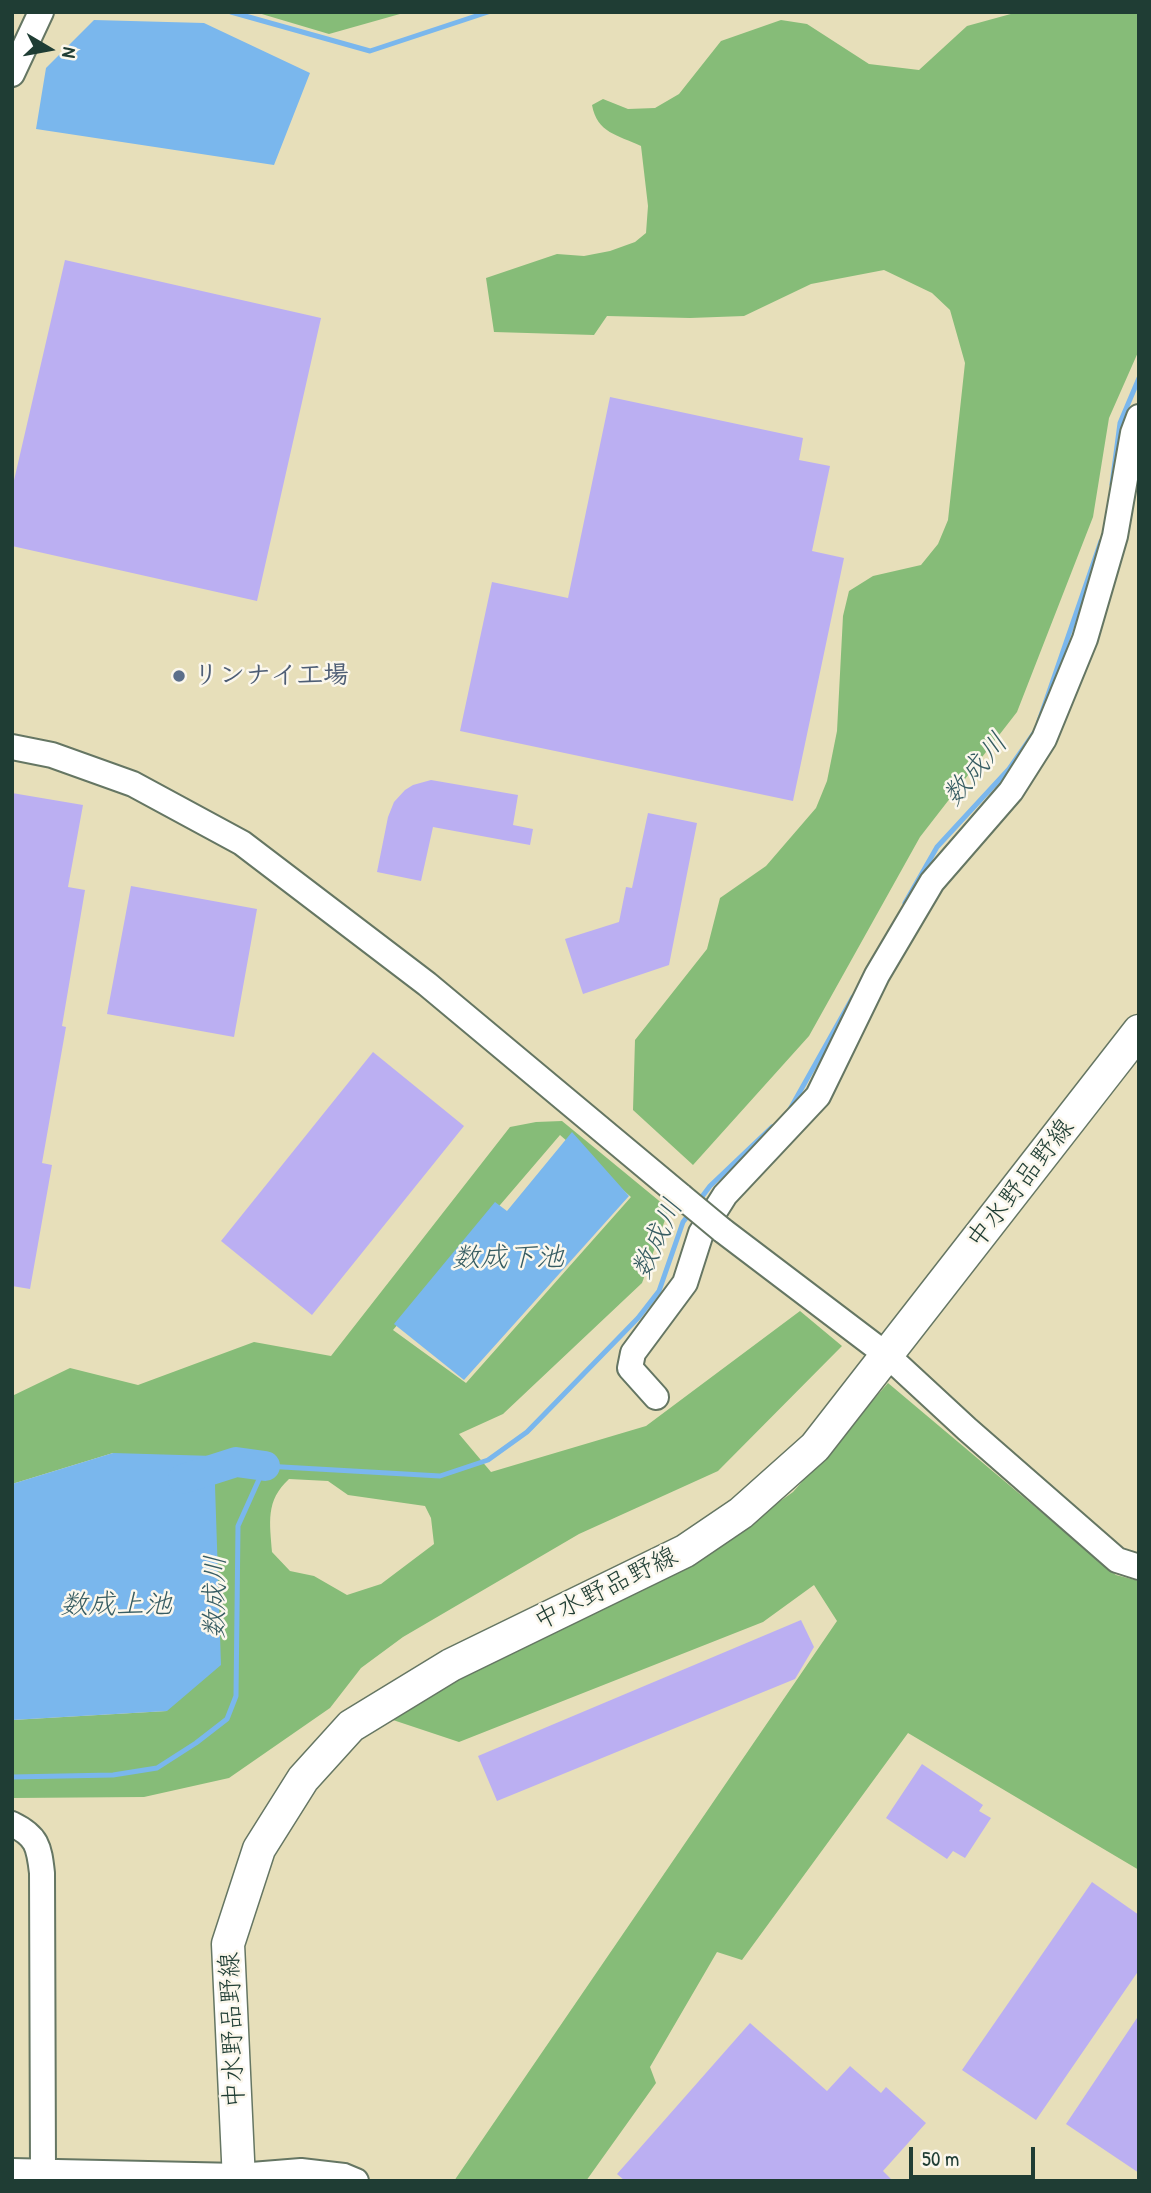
<!DOCTYPE html>
<html>
<head>
<meta charset="utf-8">
<style>
  body { margin:0 }
  #map { position:relative; width:1151px; height:2193px; overflow:hidden; background:#e7dfba; font-family:"Patrick Hand",sans-serif }
  canvas { display:block }
  .frame { position:absolute; inset:0; border:14px solid #1f3d34; pointer-events:none }
  .north { position:absolute; left:14px; top:14px; width:70px; height:70px; -webkit-text-stroke:5px #fbf7ec; paint-order:stroke; rotate:100deg; font-size:19px; font-weight:700; line-height:28px; text-align:center; color:#1f3d34 }
  .north::after { content:''; display:block; margin:auto; width:24px; height:32px; background:#1f3d34; clip-path:polygon(50% 0,100% 100%,50% 72%,0 100%) }
  .scale { position:absolute; left:909px; top:2147px; width:126px; height:32px; box-sizing:border-box; border:4px solid #1f3d34; border-top:0; padding-left:9px; font-size:21px; line-height:24px; white-space:nowrap; color:#1f3d34; -webkit-text-stroke:5px #fbf7ec; paint-order:stroke }
</style>
</head>
<body>
<div id="map">
<canvas width="1151" height="2193"></canvas>
<div class="frame"></div>
<div class="north">N</div>
<div class="scale">50 m</div>
</div>
<script>
const c = document.querySelector('canvas').getContext('2d');
c.lineJoin = 'round';
function fillPath(path, color) { c.fillStyle = color; c.fill(path, 'evenodd'); }
function strokePath(path, color, width, dash) { c.strokeStyle = color; c.lineWidth = width; c.lineCap = dash ? 'butt' : 'round'; c.setLineDash(dash || []); c.stroke(path); }
function write(font, color, halo, rows, align = 'center') {
  c.font = font + ' "Patrick Hand","Klee One",sans-serif'; c.lineWidth = 5; c.setLineDash([]); c.textBaseline = 'middle'; c.strokeStyle = halo; c.fillStyle = color; for (const [text, x, y, turn = 0] of rows) {
    c.save(); c.translate(x, y); c.rotate((+turn || 0) * Math.PI / 180); c.textAlign = isNaN(turn) ? turn : align; if (halo) c.strokeText(text, 0, 0); c.fillText(text, 0, 0); c.restore();
  }
}
fillPath(new Path2D(`
  M255,12H407L329,34Z
  M1018,12H1139V350L1109,418L1093,517L1017,712L920,837L809,1036L693,1165L633,1110L635,1040L707,949L720,898L766,866L816,808L827,781L837,731L843,616L849,591L873,576L921,565L938,544L948,520L965,363L950,310L932,293L884,270L811,284L744,316L690,318L607,316L594,335L494,332L486,278L557,254L584,256L610,251L635,242L646,233L648,206L641,146C618,135 597,133 592,105L603,99L628,109L655,108L679,94L721,41L781,20L807,24L869,64L919,70L967,26Z
  M562,1121L669,1209L642,1283L503,1414L459,1434L491,1472L646,1426L800,1311L842,1346L718,1471L579,1534L403,1637L361,1668L330,1708L229,1778L144,1797L12,1798V1720L167,1711L113,1453L12,1484V1396L70,1368L138,1385L254,1342L331,1356L510,1127L536,1122ZM560,1135L631,1197L466,1383L393,1330ZM289,1479L328,1481L348,1495L425,1506L431,1518L434,1544L381,1584L347,1595L314,1576L290,1571L272,1552C270,1523 265,1501 289,1479Z
  M888,1383L1116,1575L1139,1581V1870L908,1733L742,1960L717,1952L650,2067L656,2083L586,2181H454L837,1621L814,1585L763,1622L459,1742L384,1717L707,1553L793,1492Z`), '#86bc78');
fillPath(new Path2D(`
  M94,20L204,23L310,73L274,165L36,129L46,68Z
  M572,1132L629,1196L464,1380L394,1324L495,1202L507,1211Z
  M113,1453L214,1456L221,1665L167,1711L12,1720V1484Z`), '#7ab7ed');
strokePath(new Path2D(`
  M231,12L370,51L488,12
  M1112,484L1120,423L1139,378
  M1039,721L1101,541
  M905,903L937,847L1009,769L1034,733
  M789,1111L853,997
  M698,1202L710,1186L772,1127
  M12,1777L113,1775L157,1768L196,1743L227,1719L236,1696L238,1526L265,1466L440,1476L488,1460L527,1432L638,1318L659,1291L683,1222L690,1213`), '#7ab7ed', 5);
strokePath(new Path2D(`
  M183,1479L236,1462L265,1466`), '#7ab7ed', 30);
fillPath(new Path2D(`
  M65,260L321,318L257,601L12,546V489Z
  M610,397L803,438L799,460L830,466L812,551L844,558L793,801L460,731L492,582L568,598Z
  M431,780L518,795L513,825L533,829L530,845L433,827L421,881L377,872L388,817L394,802L405,790L413,785Z
  M12,793L83,805L68,887L85,890L62,1026L66,1027L42,1163L52,1165L30,1289L12,1286Z
  M648,813L697,823L669,965L583,994L565,939L619,922L626,887L632,888Z
  M131,886L257,909L234,1037L107,1014Z
  M373,1052L464,1126L312,1315L221,1241Z
  M801,1620L814,1647L795,1679L497,1801L478,1756Z
  M922,1764L983,1805L979,1811L991,1818L965,1858L953,1851L947,1859L886,1818Z
  M1092,1882L1139,1915V1970L1036,2120L962,2070Z
  M1139,2015V2173L1066,2124Z
  M750,2023L827,2091L850,2066L881,2093L886,2087L926,2123L883,2171L893,2181H625L617,2174Z`), '#bbaff2');
const minor = new Path2D(`
  M12,74L41,12
  M12,747L52,755L133,784L242,843L427,984L681,1196
  M722,1230L888,1356L967,1429L1117,1560L1139,1567
  M656,1397L630,1368L633,1353L685,1283L701,1233L725,1195L818,1096L877,975L932,882L1011,791L1044,739L1085,639L1115,536L1133,433L1139,417
  M12,1824C37,1836 39,1846 42,1873L43,2172
  M12,2171L239,2176L301,2171L344,2176L356,2181`);
const major = new Path2D(`
  M239,2181L228,1944L259,1849L303,1779L351,1726L451,1665L685,1551L741,1513L815,1447L1139,1031`);
strokePath(minor, '#657663', 28);
strokePath(major, '#657663', 35);
strokePath(minor, '#fff', 24);
strokePath(major, '#fff', 32);
const minorBridge = new Path2D(`
  M681,1196L722,1230`);
strokePath(minorBridge, '#657663', 28, []);
strokePath(minorBridge, '#fff', 24);
for (const [x, y, r, color] of [
  [179,676,7,"#5c6f8a"]
]) { const dot = new Path2D(); dot.arc(x, y, r, 0, 2 * Math.PI); c.fillStyle = color; c.fill(dot); strokePath(dot, '#fbf7ec', 2.5); }
write('bold 26px', '#4e5e75', '#fbf7ec', [
  ["リンナイ工場",193,676]
], 'left');
write('26px', '#1f3d34', '#fbf7ec', [
  ["中水野品野線",1021,1184,-52],
  ["中水野品野線",606,1589,-26],
  ["中水野品野線",233,2030,-92]
]);
write('italic 28px', '#365c62', '#fbf7ec', [
  ["数成川",976,770,-50],
  ["数成川",658,1239,-65],
  ["数成下池",508,1259],
  ["数成川",216,1597,-89],
  ["数成上池",116,1606]
]);
</script>
</body>
</html>
